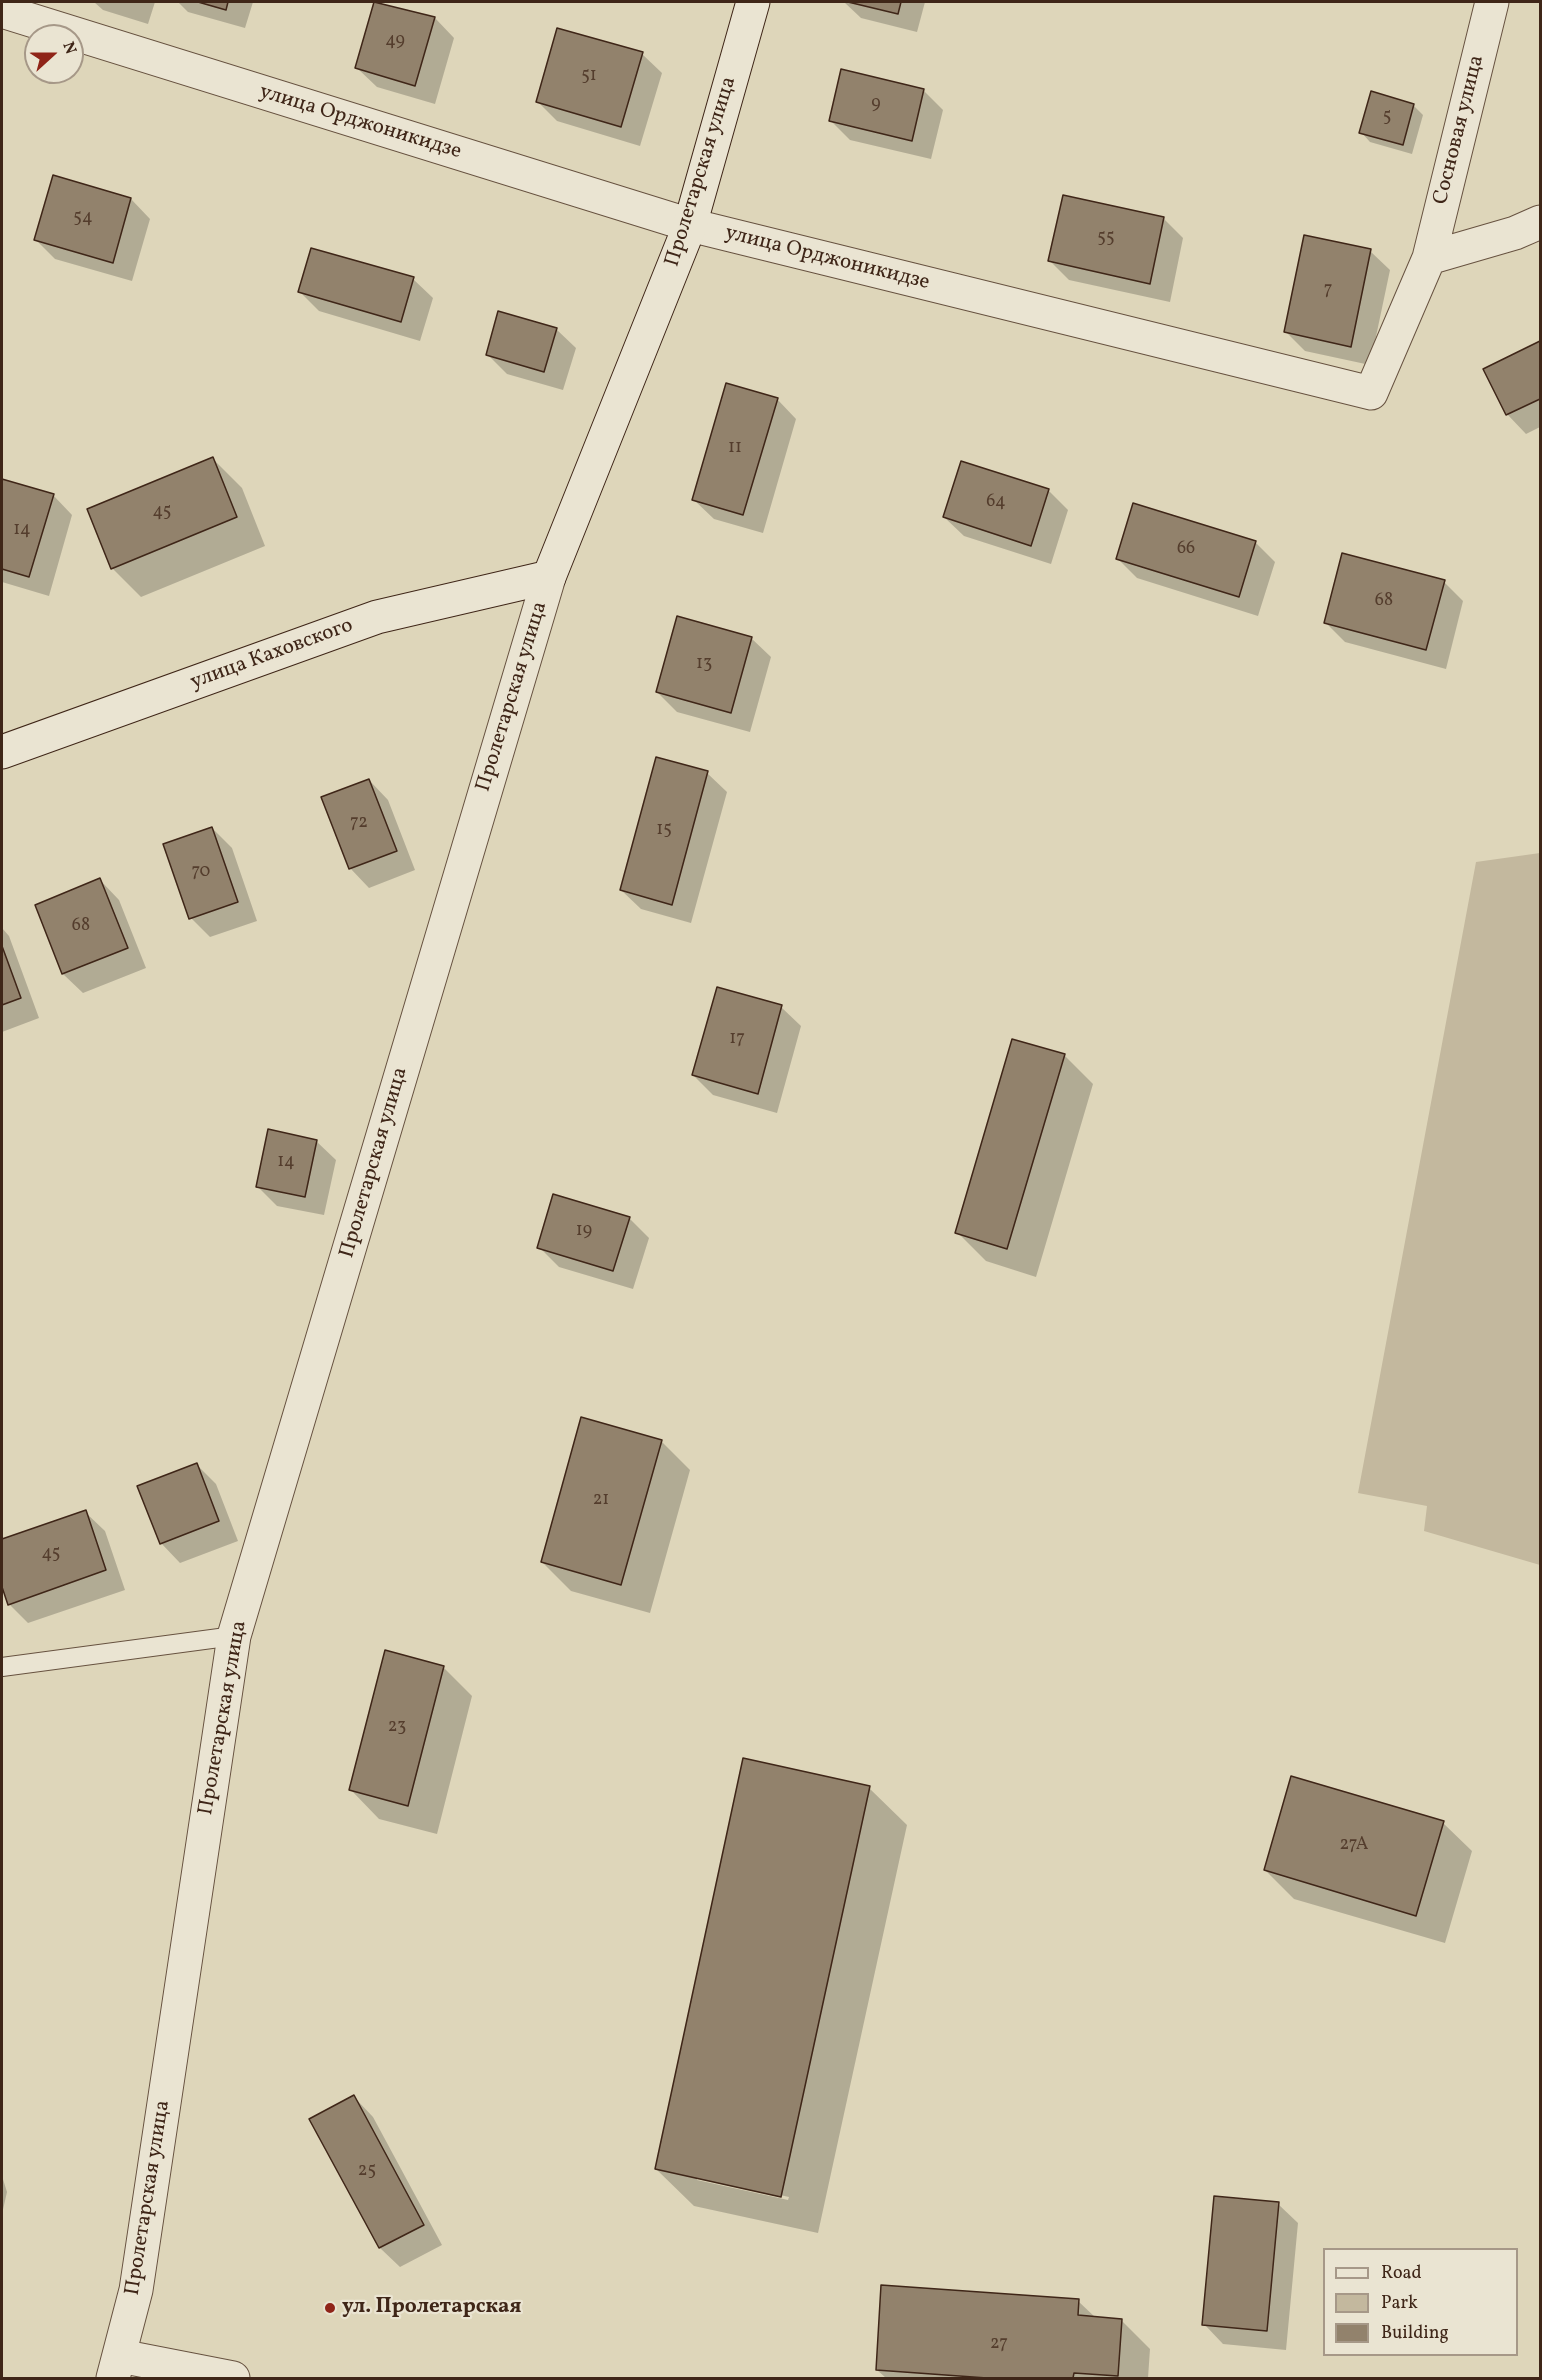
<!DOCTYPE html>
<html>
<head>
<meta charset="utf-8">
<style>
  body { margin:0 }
  #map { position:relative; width:1542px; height:2380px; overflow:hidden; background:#ded6ba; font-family:Vollkorn,serif }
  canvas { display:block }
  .frame { position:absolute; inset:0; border:3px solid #3f2618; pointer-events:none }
  .legend { position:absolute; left:1323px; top:2248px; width:195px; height:108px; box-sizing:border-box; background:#eae4d2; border:2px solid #a69888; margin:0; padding:8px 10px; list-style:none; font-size:18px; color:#3f2618 }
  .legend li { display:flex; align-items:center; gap:12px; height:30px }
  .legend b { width:30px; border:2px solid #a69888 }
  .north { position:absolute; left:24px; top:24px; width:60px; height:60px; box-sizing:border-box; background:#eae4d2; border:2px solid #a69888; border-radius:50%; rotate:69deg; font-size:16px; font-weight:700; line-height:24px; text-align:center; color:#3f2618 }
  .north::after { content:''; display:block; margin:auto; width:21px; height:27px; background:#8f2418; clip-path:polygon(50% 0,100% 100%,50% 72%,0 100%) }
</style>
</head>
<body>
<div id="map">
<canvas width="1542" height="2380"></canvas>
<div class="frame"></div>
<ul class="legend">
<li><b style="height:8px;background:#eae4d2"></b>Road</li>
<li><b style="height:16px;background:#c3b89e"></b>Park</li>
<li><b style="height:16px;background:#92826c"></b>Building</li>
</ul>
<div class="north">N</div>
</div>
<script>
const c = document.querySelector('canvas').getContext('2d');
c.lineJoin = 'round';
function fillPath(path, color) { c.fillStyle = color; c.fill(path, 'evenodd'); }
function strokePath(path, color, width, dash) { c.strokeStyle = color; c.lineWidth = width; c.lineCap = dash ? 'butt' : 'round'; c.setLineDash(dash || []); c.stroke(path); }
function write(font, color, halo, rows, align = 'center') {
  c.font = font + ' Vollkorn,serif'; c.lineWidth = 4.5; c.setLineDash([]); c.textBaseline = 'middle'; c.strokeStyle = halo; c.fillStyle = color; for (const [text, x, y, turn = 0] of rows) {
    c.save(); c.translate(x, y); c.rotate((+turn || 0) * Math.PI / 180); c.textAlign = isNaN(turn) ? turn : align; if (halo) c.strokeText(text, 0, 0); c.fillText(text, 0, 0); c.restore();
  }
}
fillPath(new Path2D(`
  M1540,853V1565L1424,1531L1427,1506L1358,1493L1476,862Z`), '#c3b89e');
fillPath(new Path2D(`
  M94,2H155L148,24L103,10Z
  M178,2H253L245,28L188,12Z
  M376,2L435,18L454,38L435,104L377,87L357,68Z
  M844,2H925L917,32L861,18Z
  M642,54L662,73L640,146L557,121L537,101Z
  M923,90L943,110L931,159L850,140L830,120Z
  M1413,105L1423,115L1412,154L1370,142L1361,132Z
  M54,177L131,199L150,219L132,281L55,259L36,240Z
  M1164,219L1183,238L1170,302L1069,280L1050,261Z
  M1370,251L1390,270L1370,365L1305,351L1286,332Z
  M413,279L433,298L420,341L319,311L300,292Z
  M556,329L576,348L563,390L507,374L487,354Z
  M1540,343V427L1526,434L1507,414L1485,369Z
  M777,399L796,419L763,533L714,519L694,500Z
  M213,459L242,488L265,546L141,597L112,568Z
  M962,463L1049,491L1068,510L1051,564L964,536L944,517Z
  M2,480L53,495L72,515L49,596L2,582Z
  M1255,542L1275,562L1258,616L1137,578L1118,559Z
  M1444,582L1463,601L1446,669L1345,642L1326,623Z
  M751,638L771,657L750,732L677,712L657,692Z
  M707,773L727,792L691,923L641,909L621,890Z
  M369,780L388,800L415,870L369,888L350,868Z
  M212,828L232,848L257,921L210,937L191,918Z
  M100,880L119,900L146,968L83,993L63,974L37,906Z
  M2,928L9,936L39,1018L2,1032Z
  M781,1007L801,1026L777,1113L713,1095L693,1075Z
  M1064,1055L1093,1084L1036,1277L986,1261L957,1232Z
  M316,1141L336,1160L324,1215L277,1206L257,1186Z
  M629,1218L649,1238L633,1289L559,1267L539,1247Z
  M661,1441L690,1470L650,1613L571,1591L542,1562Z
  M196,1464L216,1484L238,1541L180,1563L161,1543Z
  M85,1512L105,1531L125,1590L28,1623L9,1604L2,1582V1541Z
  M443,1667L472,1696L437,1834L379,1819L351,1790Z
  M869,1788L907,1825L818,2233L694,2206L656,2169ZM697,2177L789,2197L788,2200L697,2180Z
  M1443,1823L1472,1851L1445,1943L1294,1899L1265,1870Z
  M354,2097L373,2117L442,2245L400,2267L380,2248L311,2120Z
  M2,2176L7,2192L2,2214Z
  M1278,2204L1298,2223L1286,2350L1223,2344L1204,2324Z
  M1078,2301L1096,2318L1121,2320L1150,2349L1148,2378H886L877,2370Z`), '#0003');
const building = new Path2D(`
  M198,2H228L226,10Z
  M374,2L435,17L415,86L355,68Z
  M848,2H901L898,14Z
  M557,28L643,52L621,127L536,102Z
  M841,69L924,89L912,141L829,121Z
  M1371,91L1414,104L1403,145L1359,133Z
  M53,175L131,198L113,263L34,240Z
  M1063,195L1164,217L1150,284L1048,261Z
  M1304,235L1371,249L1351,347L1284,332Z
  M311,248L414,277L401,322L298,292Z
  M498,311L557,328L544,372L486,355Z
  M1540,341V399L1506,415L1483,369Z
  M726,383L778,398L743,515L692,500Z
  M213,457L237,517L111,569L87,509Z
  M961,461L1049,489L1031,546L943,517Z
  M2,479L54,494L29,577L2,569Z
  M1133,503L1256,541L1239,597L1116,559Z
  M1342,553L1445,580L1426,650L1324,623Z
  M677,616L752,637L731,713L656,692Z
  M656,757L708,771L672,905L620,890Z
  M369,779L397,851L349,869L321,797Z
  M212,827L238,902L189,919L163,844Z
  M100,878L128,948L62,974L35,905Z
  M2,946L21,998L2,1005Z
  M717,987L782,1005L758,1094L692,1075Z
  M1012,1039L1065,1054L1007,1249L955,1233Z
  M268,1129L317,1140L305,1197L256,1187Z
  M553,1194L630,1217L613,1271L537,1248Z
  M581,1417L662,1440L621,1585L541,1562Z
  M197,1463L219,1521L160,1544L137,1486Z
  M86,1510L106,1570L8,1605L2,1587V1539Z
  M385,1650L444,1666L408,1806L349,1790Z
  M743,1758L870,1786L781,2197L655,2169Z
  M1291,1776L1444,1821L1416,1916L1264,1870Z
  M354,2095L424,2225L379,2248L309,2119Z
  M1214,2196L1279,2202L1267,2331L1202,2325Z
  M881,2285L1079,2299L1078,2315L1122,2319L1118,2376L1074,2373L1073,2378H987L876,2370Z`);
fillPath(building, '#92826c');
strokePath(building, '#3f2618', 1.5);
const service = new Path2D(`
  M2,1667L234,1636`);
const minor = new Path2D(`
  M2,11L690,225L1371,393L1429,258L1492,2
  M1429,258L1515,233L1540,222
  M120,2356L233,2378
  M113,2378L136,2290L234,1636L549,577`);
const secondary = new Path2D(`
  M2,752L377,617L549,577L690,225L753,2`);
strokePath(service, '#675240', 20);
strokePath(minor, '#675240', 35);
strokePath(secondary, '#3f2618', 35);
strokePath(service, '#eae4d2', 18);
strokePath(minor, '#eae4d2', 33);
strokePath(secondary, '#eae4d2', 33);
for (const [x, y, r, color] of [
  [330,2308,6,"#8f2418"]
]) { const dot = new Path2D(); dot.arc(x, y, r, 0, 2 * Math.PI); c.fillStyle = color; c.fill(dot); strokePath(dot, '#eae4d2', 2); }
write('18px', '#543d2d', null, [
  ["49",395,42],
  ["51",589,77],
  ["9",876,105],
  ["5",1387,118],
  ["54",83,219],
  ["55",1106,239],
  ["7",1328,291],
  ["11",735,449],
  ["64",996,503],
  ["45",162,513],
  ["14",22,531],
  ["66",1186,550],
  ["68",1384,602],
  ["13",704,665],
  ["72",359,824],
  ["15",664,831],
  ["70",201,873],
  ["68",81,927],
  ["17",737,1040],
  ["14",286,1163],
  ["19",584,1232],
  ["21",601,1501],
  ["45",51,1555],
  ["23",397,1728],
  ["27А",1354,1846],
  ["25",367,2172],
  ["27",999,2345]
]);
write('21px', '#3f2618', '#eae4d2', [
  ["улица Орджоникидзе",360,123,17],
  ["Сосновая улица",1460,130,-76],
  ["Пролетарская улица",702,172,-73],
  ["улица Орджоникидзе",827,259,14],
  ["улица Каховского",272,655,-20],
  ["Пролетарская улица",513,697,-73],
  ["Пролетарская улица",375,1163,-74],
  ["Пролетарская улица",224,1718,-80],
  ["Пролетарская улица",149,2198,-81]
]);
write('bold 21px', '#3f2618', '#eae4d2', [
  ["ул. Пролетарская",342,2308]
], 'left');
</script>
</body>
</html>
